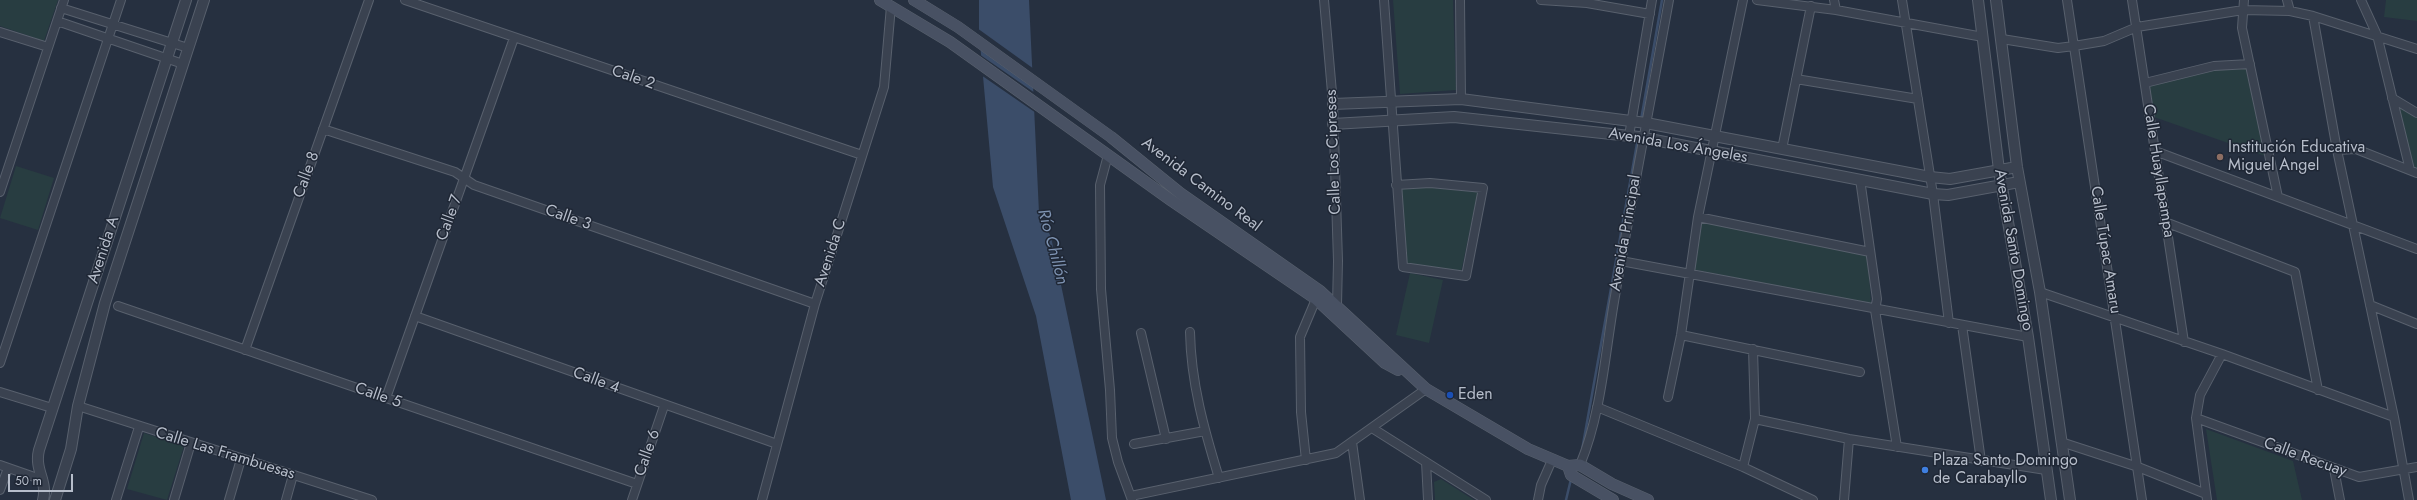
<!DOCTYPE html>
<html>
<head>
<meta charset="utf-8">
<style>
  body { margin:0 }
  #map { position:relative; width:2417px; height:500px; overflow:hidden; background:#263040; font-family:Jost,sans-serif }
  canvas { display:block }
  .scale { position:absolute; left:8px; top:474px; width:65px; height:18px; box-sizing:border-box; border:2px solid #b6bdca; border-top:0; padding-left:5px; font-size:12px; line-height:14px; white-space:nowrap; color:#b6bdca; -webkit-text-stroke:3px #1f2735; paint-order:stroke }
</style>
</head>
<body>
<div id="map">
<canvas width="2417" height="500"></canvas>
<div class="scale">50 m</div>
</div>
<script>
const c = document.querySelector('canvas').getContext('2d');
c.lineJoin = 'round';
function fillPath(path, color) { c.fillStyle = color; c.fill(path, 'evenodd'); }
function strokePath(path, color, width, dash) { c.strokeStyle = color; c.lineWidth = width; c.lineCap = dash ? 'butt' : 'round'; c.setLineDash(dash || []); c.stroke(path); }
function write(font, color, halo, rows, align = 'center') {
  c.font = font + ' Jost,sans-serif'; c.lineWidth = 3; c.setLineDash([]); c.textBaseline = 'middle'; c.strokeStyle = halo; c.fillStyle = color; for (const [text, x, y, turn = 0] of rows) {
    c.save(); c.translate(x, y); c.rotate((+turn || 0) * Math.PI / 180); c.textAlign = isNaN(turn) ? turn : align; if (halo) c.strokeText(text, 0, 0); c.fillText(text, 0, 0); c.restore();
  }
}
fillPath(new Path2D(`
  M0,0H58L44,41L0,26Z
  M1393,0H1453L1456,90L1400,94Z
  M2386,0H2417V21L2384,17Z
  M2246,68L2265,156L2154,117L2149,86L2214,70Z
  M2398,105L2417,117V170L2414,168Z
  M16,166L54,178L38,230L0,218Z
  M1401,188H1433L1478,192L1461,272L1407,263Z
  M1702,222L1868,255L1871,304L1691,269Z
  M1410,273L1443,280L1429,343L1396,335Z
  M2206,429L2293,461L2302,500H2217Z
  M144,433L184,446L167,500L127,489Z
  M1441,479L1474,500H1435L1434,482Z`), '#283d41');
fillPath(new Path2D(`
  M979,0H1029L1039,213L1051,237L1106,500H1071L1036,316L993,187L979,32Z`), '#3b4d69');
fillPath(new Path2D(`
  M977,28L1034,69V87L978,48Z
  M979,54L1035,93L1036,113L981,75Z`), '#263040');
strokePath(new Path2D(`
  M1641,120L1662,0
  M1582,450L1638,138
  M1566,500L1571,479`), '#3b4d69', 2.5);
const minor = new Path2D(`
  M405,0L862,155
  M1324,0L1333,104L1338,261L1337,305
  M1384,0L1403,267L1466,276L1483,188L1430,183L1396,185
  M1460,0L1461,99
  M1541,0L1587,3L1650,14
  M1757,0L1836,10L1983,37
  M1834,0L1836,10
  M1902,0L1933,194L1949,323
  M2067,0L2142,500
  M2132,0L2184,342
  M2244,0L2242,28L2278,197
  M2287,0L2290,11
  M2361,0L2377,35L2410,170
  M61,8L188,48
  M2313,16L2337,150L2394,417L2409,500
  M57,21L183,64
  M0,32L48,47
  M2002,39L2058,48L2074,46L2104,41L2137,27L2243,10L2290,11L2313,16L2417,49
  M1796,79L1918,99
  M2145,83L2214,66L2250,64
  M2392,98L2417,113
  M323,129L455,172L474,185L815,304
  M1629,136L1652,0
  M1782,149L1811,6
  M2337,150L2356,149L2417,173
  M2155,151L2417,249
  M1108,155L1100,185L1101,289L1110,390L1112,438L1118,462L1132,500
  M1860,179L1877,299L1875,310L1897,447
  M0,192L64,0
  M1698,217L1870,252
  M2165,222L2295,272L2318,390
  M1621,261L2028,337
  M2040,292L2222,354L2394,417
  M2370,305L2417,324
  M118,306L637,484
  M415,316L777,444
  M1962,325L1981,461
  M1190,332C1191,383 1204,429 1219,478
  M1141,333L1166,439
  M1681,335L1860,372
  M245,350L369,0
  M0,363L121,0
  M0,392L52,408
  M1668,397L1681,335L1698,217L1743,0
  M386,398L514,38
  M78,406L372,500
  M1597,407L1743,467L1813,500
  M2196,418L2359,477L2417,467
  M1755,419L1849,439L2046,470
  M1372,428L1486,500
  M1352,442L1360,500
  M2061,442L2138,467L2206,494
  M1134,444L1205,431
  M1306,460L1301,412L1300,337L1316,299
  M1426,462L1428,500
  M0,465L43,480
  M1580,465C1602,412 1605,352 1615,296C1632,197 1651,99 1669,0
  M1743,467L1755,419L1753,349
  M2334,469L2340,500
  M0,490L8,468
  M1131,496L1336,453L1426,389
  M116,500L139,427
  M174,500L191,443
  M229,500L241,459
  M286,500L293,475
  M632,500L664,406
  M762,500L815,304L884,87L891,6
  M1538,500L1541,485L1552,460
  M1844,500L1849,439
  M2207,500L2196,418L2200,395L2222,354`);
const tertiary = new Path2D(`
  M1978,0L1999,170L2028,337L2051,500
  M1996,0L2017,167L2040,292L2070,500
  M1333,104L1461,99L1646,123L1930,177L1950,179L2017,167
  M1333,124L1454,117L1639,137L1933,194L1948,195L2019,182
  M43,500C48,481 34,470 39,450L186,0
  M55,500L71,449L78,406L105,303L204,0`);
const secondary = new Path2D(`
  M880,0L950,42L1172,201L1316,299L1385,363L1398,370
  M914,0L958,27L1111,137L1180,193L1320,291L1426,389L1528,449L1568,466L1580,465L1612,484L1648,500
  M1568,466L1571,475L1613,500`);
strokePath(minor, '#58606d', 10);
strokePath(tertiary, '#58606d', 12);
strokePath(secondary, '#58606d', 12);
strokePath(minor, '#3a4250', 8);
strokePath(tertiary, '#3a4250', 10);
strokePath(secondary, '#485163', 11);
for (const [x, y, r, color] of [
  [2220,157,4,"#8d6e63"],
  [1450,395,4,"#1a4fb4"],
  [1925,470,4,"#3f7fe0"]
]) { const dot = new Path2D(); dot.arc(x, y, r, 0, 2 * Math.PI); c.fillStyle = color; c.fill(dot); strokePath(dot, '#1f2735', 1.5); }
write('16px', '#b6bdca', '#1f2735', [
  ["Cale 2",633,78,19],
  ["Avenida Los Ángeles",1678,146,10],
  ["Calle Los Cipreses",1334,152,-92],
  ["Calle Huayllapampa",2158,171,81],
  ["Calle 8",307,175,-70],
  ["Avenida Camino Real",1201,185,37],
  ["Calle 7",450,218,-70],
  ["Calle 3",568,218,19],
  ["Avenida Principal",1626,233,-80],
  ["Avenida A",104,250,-72],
  ["Avenida Santo Domingo",2013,250,80],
  ["Calle Túpac Amaru",2105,250,81],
  ["Avenida C",831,253,-72],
  ["Calle 4",596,381,20],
  ["Calle 5",378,396,19],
  ["Calle 6",648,453,-71],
  ["Calle Las Frambuesas",225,454,17],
  ["Calle Recuay",2305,458,20]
]);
write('16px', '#b6bdca', '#1f2735', [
  ["Institución Educativa",2228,148],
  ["Miguel Angel",2228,166],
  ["Eden",1458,395],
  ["Plaza Santo Domingo",1933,461],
  ["de Carabayllo",1933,479]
], 'left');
write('italic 17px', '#7e93b2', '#1f2735', [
  ["Río Chillón",1052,247,75]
]);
</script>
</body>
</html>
